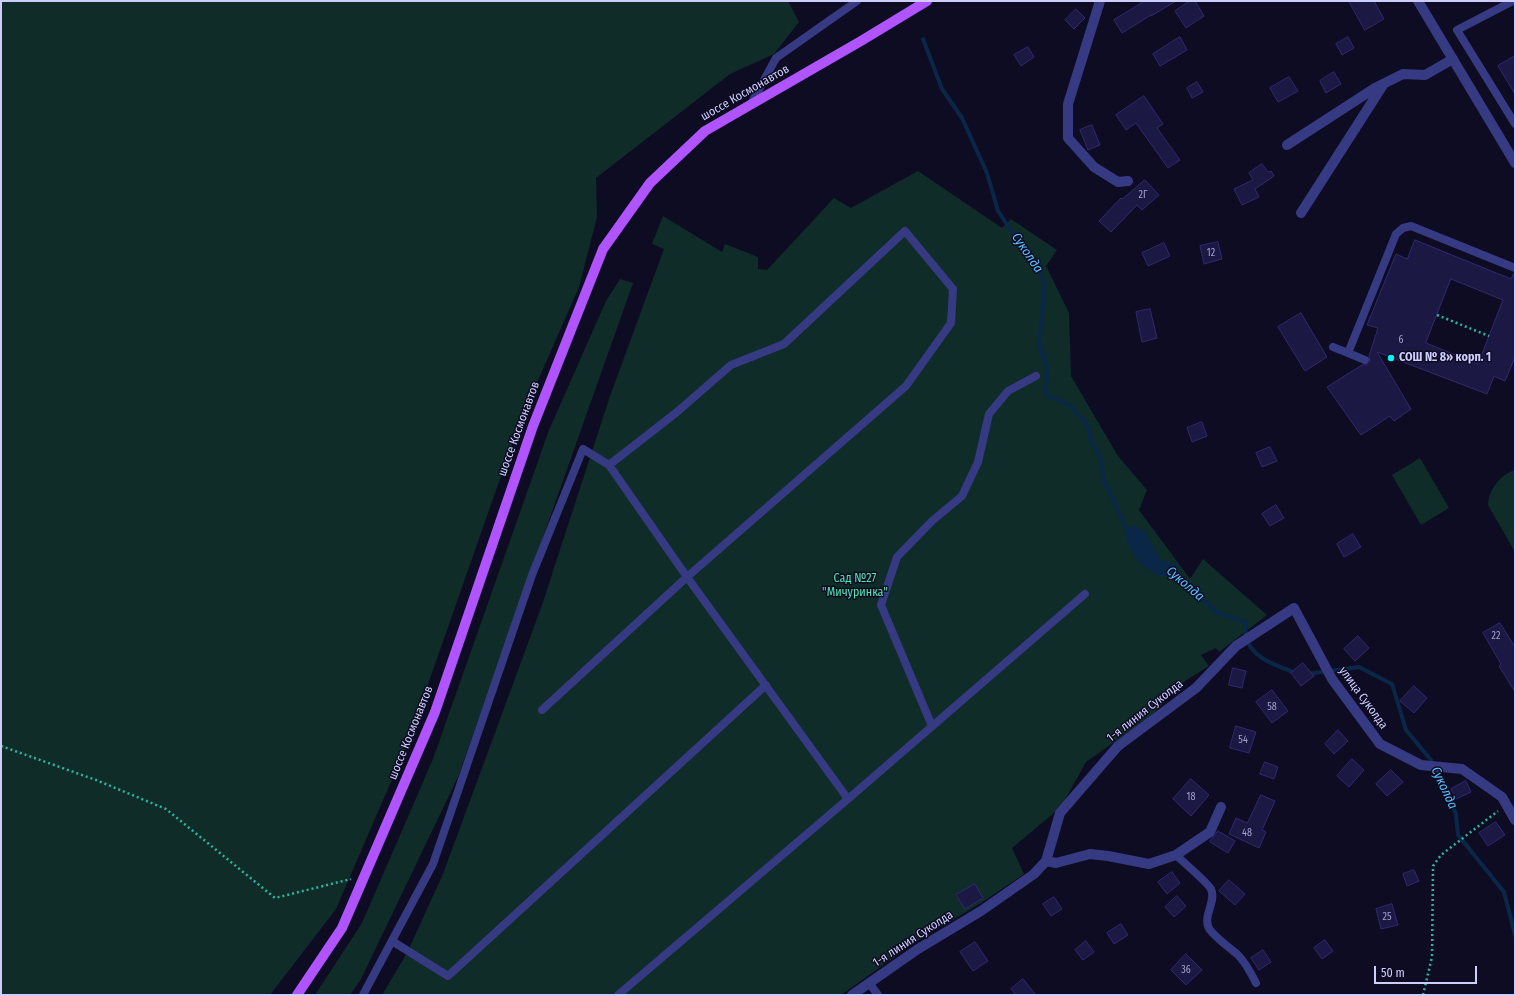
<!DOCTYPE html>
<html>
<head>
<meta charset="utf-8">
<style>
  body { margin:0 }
  #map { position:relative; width:1516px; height:996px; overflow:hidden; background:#0e0c22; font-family:"Fira Sans Condensed",sans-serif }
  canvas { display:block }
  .frame { position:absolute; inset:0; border:2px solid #cecdff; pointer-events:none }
  .scale { position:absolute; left:1374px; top:966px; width:103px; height:18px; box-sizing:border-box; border:2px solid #cecdff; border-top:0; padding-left:5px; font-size:12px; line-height:14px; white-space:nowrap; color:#cecdff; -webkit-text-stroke:3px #0e0c22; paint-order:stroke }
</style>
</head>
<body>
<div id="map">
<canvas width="1516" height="996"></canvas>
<div class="frame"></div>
<div class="scale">50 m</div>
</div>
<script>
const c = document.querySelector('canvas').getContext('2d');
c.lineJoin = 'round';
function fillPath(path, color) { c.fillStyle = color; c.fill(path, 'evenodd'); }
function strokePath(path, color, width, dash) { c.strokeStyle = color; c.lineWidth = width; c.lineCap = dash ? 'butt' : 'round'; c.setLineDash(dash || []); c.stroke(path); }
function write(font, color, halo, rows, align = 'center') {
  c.font = font + ' "Fira Sans Condensed",sans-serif'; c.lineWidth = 3; c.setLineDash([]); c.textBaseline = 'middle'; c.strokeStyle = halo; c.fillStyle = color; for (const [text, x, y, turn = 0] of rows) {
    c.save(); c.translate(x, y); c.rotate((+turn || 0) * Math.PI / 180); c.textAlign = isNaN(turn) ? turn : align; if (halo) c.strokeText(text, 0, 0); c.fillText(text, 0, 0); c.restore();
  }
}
fillPath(new Path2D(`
  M1,1H788L799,22L774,54L730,74L596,178L597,217L579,287L521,419L406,747L336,909L270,995H1Z
  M918,171L1002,228L1011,219L1057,250L1046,266L1069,313L1071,376L1118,456L1147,490L1139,510L1190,579L1203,559L1267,615L1219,652L1216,648L1201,655L1209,666L1185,681L1151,716L1086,762L1061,807L1012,848L1024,874L981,903L917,941L841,995H382L407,953L443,874L542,605L610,396L664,249L652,244L663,216L722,252L725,244L758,257V269L767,270L834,198L851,208Z
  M620,279L633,283L458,777L361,979L350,995H315L362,923L433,759L549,430L606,301Z
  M1420,458L1449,508L1421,525L1392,475Z
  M1515,470V552L1488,505C1489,489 1500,475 1515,470Z`), '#0f2c28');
fillPath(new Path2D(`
  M1132,526L1144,530L1160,559L1176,564L1187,586L1171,576H1158L1139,563L1126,541V528Z`), '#0a2748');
strokePath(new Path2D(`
  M923,39L942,89L962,118L987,173L998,211L1045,281L1039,345L1047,366L1046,395L1070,405L1088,426L1091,442L1100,457L1104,480L1126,528L1129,531
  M1184,583L1218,613L1246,622C1246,626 1245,631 1246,635C1249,658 1278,666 1296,673
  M1307,674L1359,667L1392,684L1406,730L1431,760L1456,814L1458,835L1504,892L1515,935`), '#0a2748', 4);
const building = new Path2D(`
  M1145,1H1176L1151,16V15L1122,33L1114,20Z
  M1190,1H1195L1204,16L1186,28L1175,11Z
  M1349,1H1374L1384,19L1365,30Z
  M1076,9L1085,18L1074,29L1065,20Z
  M1180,37L1187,50L1160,66L1153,54Z
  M1348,37L1354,48L1342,55L1336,44Z
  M1028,47L1034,57L1021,66L1014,55Z
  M1515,56V94L1498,66Z
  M1334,72L1341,84L1326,93L1320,81Z
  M1289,77L1298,91L1278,102L1270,88Z
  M1197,82L1203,92L1192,98L1187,88Z
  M1144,96L1163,124L1157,128L1180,160L1168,168L1136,123L1126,130L1116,115Z
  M1092,125L1100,145L1088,150L1080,130Z
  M1262,164L1268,172L1271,171L1274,176L1255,189L1259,197L1242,205L1234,189L1253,180L1249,173Z
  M1145,180L1159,195L1142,210L1137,205L1111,232L1099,221L1121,198L1122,199Z
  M1415,240L1511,279L1514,273H1515V357L1505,381L1494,376L1487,394L1377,352L1411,409L1394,421L1390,416L1361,435L1327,387L1362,365H1366L1370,362L1369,356L1378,328L1367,325L1396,254L1407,259ZM1451,279L1503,300L1478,364L1426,343Z
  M1218,242L1222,259L1204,264L1200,246Z
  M1164,243L1170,256L1148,266L1142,253Z
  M1150,309L1157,338L1142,342L1136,312Z
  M1301,313L1327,357L1305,371L1278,327Z
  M1202,422L1207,436L1192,442L1187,428Z
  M1270,447L1277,461L1262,467L1256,453Z
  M1276,505L1284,518L1270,526L1262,514Z
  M1353,534L1361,547L1344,557L1337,544Z
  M1500,623L1515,647V692L1499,666L1501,664L1483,633Z
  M1358,636L1369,648L1355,661L1344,649Z
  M1303,663L1314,676L1301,686L1291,673Z
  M1233,668L1246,671L1242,688L1229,685Z
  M1414,686L1427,698L1414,713L1400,701Z
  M1272,690L1288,711L1272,723L1256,702Z
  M1236,726L1256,732L1249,753L1230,748Z
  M1338,730L1348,741L1334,754L1325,744Z
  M1352,759L1364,770L1349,787L1337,776Z
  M1265,762L1278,767L1274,779L1260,774Z
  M1391,770L1403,782L1387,796L1376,784Z
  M1191,779L1209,795L1191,816L1173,799Z
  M1466,781L1471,792L1456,799L1451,789Z
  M1261,795L1275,801L1262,830L1266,832L1259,848L1229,834L1236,818L1247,823Z
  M1496,822L1505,835L1488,846L1479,833Z
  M1218,831L1235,841L1228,853L1210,842Z
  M1414,870L1419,881L1407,886L1403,874Z
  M1172,872L1180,883L1167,894L1158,882Z
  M1229,880L1245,894L1235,905L1219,891Z
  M975,884L983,898L965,909L956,895Z
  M1177,896L1186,906L1174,917L1165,907Z
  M1054,897L1062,909L1051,916L1043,904Z
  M1392,904L1398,925L1381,929L1376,909Z
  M1121,924L1128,935L1114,944L1107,933Z
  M1325,940L1333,951L1322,959L1314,948Z
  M1086,941L1094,952L1083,960L1075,950Z
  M975,942L988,961L973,971L960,952Z
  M1263,950L1271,962L1259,970L1251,958Z
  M1186,954L1202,970L1186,985L1171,970Z
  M1023,979L1036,995H1016L1011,989Z`);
fillPath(building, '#1c1844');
strokePath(building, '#302971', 1);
strokePath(new Path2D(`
  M1437,315L1489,336
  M1,746L96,780L166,809L275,898L351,879
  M1423,995L1432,957L1433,866L1441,855L1498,811`), '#29b7a1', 2.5, [2, 3]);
strokePath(new Path2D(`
  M1513,1L1457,30L1515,124
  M751,104L776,58L857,1
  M1333,347L1348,353L1396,234L1403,228L1411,226L1515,268
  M1348,353L1365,360
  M542,710L687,577L906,386L951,323L953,289L905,231L784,344L731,365L677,412L609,465
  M932,726L881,605L897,557L932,521L962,496L978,462L989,414L1008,391L1036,376
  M1176,855C1183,862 1207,882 1211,889C1217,902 1201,917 1210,930C1218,940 1229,947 1238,955C1246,963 1251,973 1256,983
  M392,941L448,976L766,685
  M869,983L878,995
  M363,995L433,864L532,575L583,449L609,465L687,577L848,799
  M618,995L848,799L1085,594`), '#353a83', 8);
strokePath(new Path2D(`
  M1100,1L1068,104V138L1094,167L1118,182L1128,181
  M1418,1L1515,163
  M1287,145L1375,88L1403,74L1425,75L1453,59
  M1301,213L1383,85
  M1046,861L1056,863L1090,854L1108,856L1149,864L1176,855L1210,832L1221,807
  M852,995L918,949L981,911L1034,874L1046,861L1060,813L1118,746L1196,688L1236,646L1294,608L1332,679L1380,744L1421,765L1462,769L1502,797L1515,820`), '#353a83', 10);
strokePath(new Path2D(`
  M297,995L342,928L435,712L533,426L603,249L650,183L705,131L861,41L927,1`), '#af54ff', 10);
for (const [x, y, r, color] of [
  [1391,358,4,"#00f7f8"]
]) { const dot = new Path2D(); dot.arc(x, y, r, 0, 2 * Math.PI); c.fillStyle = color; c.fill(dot); strokePath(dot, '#0e0c22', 1.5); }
write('10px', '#a2a0d0', null, [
  ["2Г",1143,195],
  ["12",1211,253],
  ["6",1401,340],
  ["22",1496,636],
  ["58",1272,707],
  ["54",1243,740],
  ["18",1191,797],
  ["48",1247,833],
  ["25",1387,917],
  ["36",1186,970]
]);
write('12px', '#cecdff', '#0e0c22', [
  ["шоссе Космонавтов",745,93,-30],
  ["шоссе Космонавтов",519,429,-70],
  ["улица Суколда",1363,698,54],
  ["1-я линия Суколда",1145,711,-38],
  ["шоссе Космонавтов",411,733,-68],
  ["1-я линия Суколда",913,939,-33]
]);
write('bold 12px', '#cecdff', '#0e0c22', [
  ["СОШ № 8» корп. 1",1399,358]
], 'left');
write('12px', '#54e4b3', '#0e0c22', [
  ["Сад №27",855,579],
  ["\"Мичуринка\"",855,593]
]);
write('italic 13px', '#5bc2ff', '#0e0c22', [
  ["Суколда",1027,253,56],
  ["Суколда",1185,584,41],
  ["Суколда",1444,788,65]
]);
</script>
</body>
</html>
